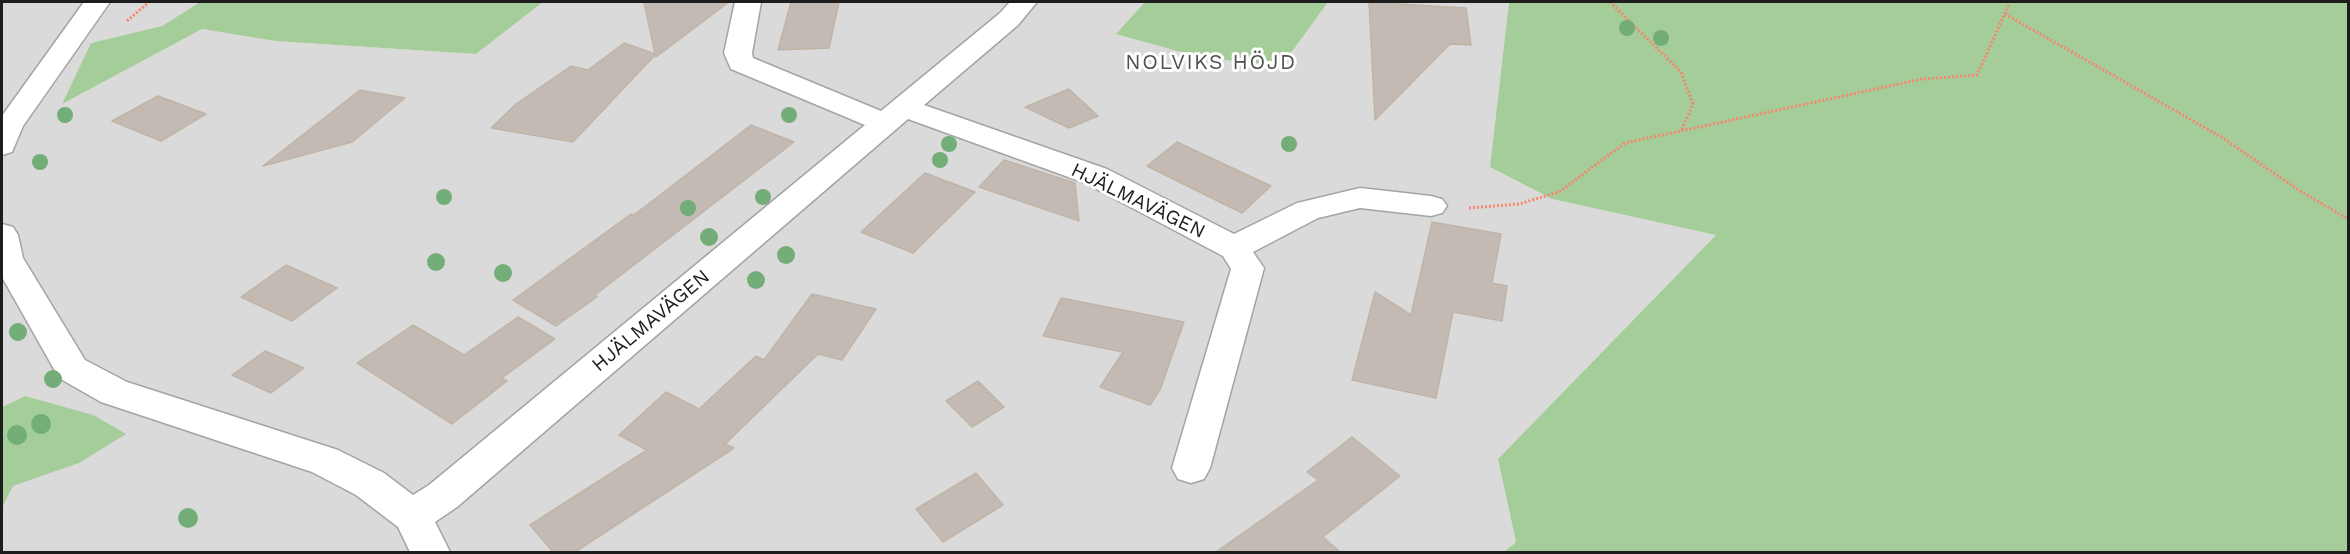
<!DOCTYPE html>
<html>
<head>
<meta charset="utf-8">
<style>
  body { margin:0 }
  #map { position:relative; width:2350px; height:554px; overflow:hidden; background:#eeece4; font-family:"Work Sans",sans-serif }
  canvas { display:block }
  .frame { position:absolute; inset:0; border:3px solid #1d1d1d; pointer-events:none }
</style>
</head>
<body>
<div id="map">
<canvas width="2350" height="554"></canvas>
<div class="frame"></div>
</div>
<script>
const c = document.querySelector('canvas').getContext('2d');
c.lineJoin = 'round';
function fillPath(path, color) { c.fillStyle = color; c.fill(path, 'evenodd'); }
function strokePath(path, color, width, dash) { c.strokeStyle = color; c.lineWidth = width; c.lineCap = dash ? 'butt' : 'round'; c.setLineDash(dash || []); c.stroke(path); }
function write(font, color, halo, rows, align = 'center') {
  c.font = font + ' "Work Sans",sans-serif'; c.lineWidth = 6; c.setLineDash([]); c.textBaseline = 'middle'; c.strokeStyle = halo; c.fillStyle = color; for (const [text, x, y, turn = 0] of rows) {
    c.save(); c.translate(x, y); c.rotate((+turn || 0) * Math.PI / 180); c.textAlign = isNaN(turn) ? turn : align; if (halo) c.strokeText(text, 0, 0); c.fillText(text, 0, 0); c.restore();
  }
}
fillPath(new Path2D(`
  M2,2H200L162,26L91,43L63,103L202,29L275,41L476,54L543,2H1145L1117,34L1281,65L1328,2H1509L1490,167L1552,199L1716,235L1498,459L1516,542L1504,552H2V508L13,486L79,463L25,396L2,407Z`), '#dbdada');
fillPath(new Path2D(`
  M200,2H543L476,54L275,41L202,29L62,104L91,43L162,26Z
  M1145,2H1328L1282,65L1203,58L1116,34Z
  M1509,2H2348V552H1504L1516,542L1498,459L1716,235L1552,199L1490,167Z
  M25,396L93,415L126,434L79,463L13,486L2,508V407Z`), '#a4cd99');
const building = new Path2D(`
  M644,2H729L656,57L655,55L573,142L491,128L516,104L571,66L588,70L624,43L655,54Z
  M791,2H839L829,48L778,50Z
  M1369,2H1401V4L1466,8L1471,45L1450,44L1375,120Z
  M1069,89L1098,116L1069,128L1025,107Z
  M360,90L405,98L352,142L263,166Z
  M158,96L206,114L161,141L112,121Z
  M751,125L794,142L595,295L597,297L556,326L513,300L631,214L634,215Z
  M1177,142L1271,186L1242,213L1147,166Z
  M1004,160L1075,183L1079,221L979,187Z
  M925,173L975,192L913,253L861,232Z
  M1432,222L1501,234L1492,283L1507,286L1502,321L1453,312L1436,398L1352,380L1375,292L1411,315Z
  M286,265L337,288L292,321L241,297Z
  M812,294L876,309L842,360L818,354L725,444L734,448L575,552H553L530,525L647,450L619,435L666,392L699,409L756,356L764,360Z
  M1061,298L1184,322L1160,390L1150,405L1100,387L1123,352L1043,336Z
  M518,317L555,339L502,378L507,381L452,424L357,363L413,325L464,355Z
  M265,351L304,368L271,393L232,375Z
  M978,381L1004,407L972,427L946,401Z
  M1352,437L1400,476L1323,537L1340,552H1216L1318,480L1307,472Z
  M976,473L1003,505L943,542L916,509Z`);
fillPath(building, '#c3bbb3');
strokePath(building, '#c0b4a6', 1.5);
const minor = new Path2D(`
  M84,2H110L23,126L12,152L2,155V116Z
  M735,2H761L752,53L753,58L881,111L1000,13L1010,2H1037L1018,25L924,105L1107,169L1234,234L1297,203L1360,188L1431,196L1442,199L1447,206L1442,213L1431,216L1360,208L1318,218L1253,252L1264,268L1210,468L1204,479L1191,483L1178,479L1172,468L1231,269L1223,256L1085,183L908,119L457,507L435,522L450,552H410L398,527L356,495L312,472L101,402L59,378L2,277V224L13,227L18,235L23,258L85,360L127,382L338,450L384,473L413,495L429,485L865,125L731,69L724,53Z`);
strokePath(minor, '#a4a4a4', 3);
strokePath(new Path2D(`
  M1610,2L1681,72L1693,104L1681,131
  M2005,14L2223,138L2300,191L2348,219
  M127,21L149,2
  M1469,208L1519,204L1559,192L1625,143L1922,79L1977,75L2010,2`), '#f6866d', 3, [2, 2]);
fillPath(minor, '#fff');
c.fillStyle = '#73ad78';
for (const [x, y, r] of [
  [1627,28,8],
  [1661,38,8],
  [65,115,8],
  [789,115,8],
  [949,144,8],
  [1289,144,8],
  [940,160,8],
  [40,162,8],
  [444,197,8],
  [763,197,8],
  [688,208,8],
  [709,237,9],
  [786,255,9],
  [436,262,9],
  [503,273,9],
  [756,280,9],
  [18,332,9],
  [53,379,9],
  [41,424,10],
  [17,435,10],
  [188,518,10]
]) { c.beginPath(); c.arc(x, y, r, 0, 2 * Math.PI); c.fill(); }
write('20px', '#1d1d1d', '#fff', [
  ["HJÄLMAVÄGEN",1138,201,26],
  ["HJÄLMAVÄGEN",651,321,-40]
]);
c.letterSpacing = '1.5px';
write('21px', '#505050', '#fff', [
  ["NOLVIKS HÖJD",1211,63]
]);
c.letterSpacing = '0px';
</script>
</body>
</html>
